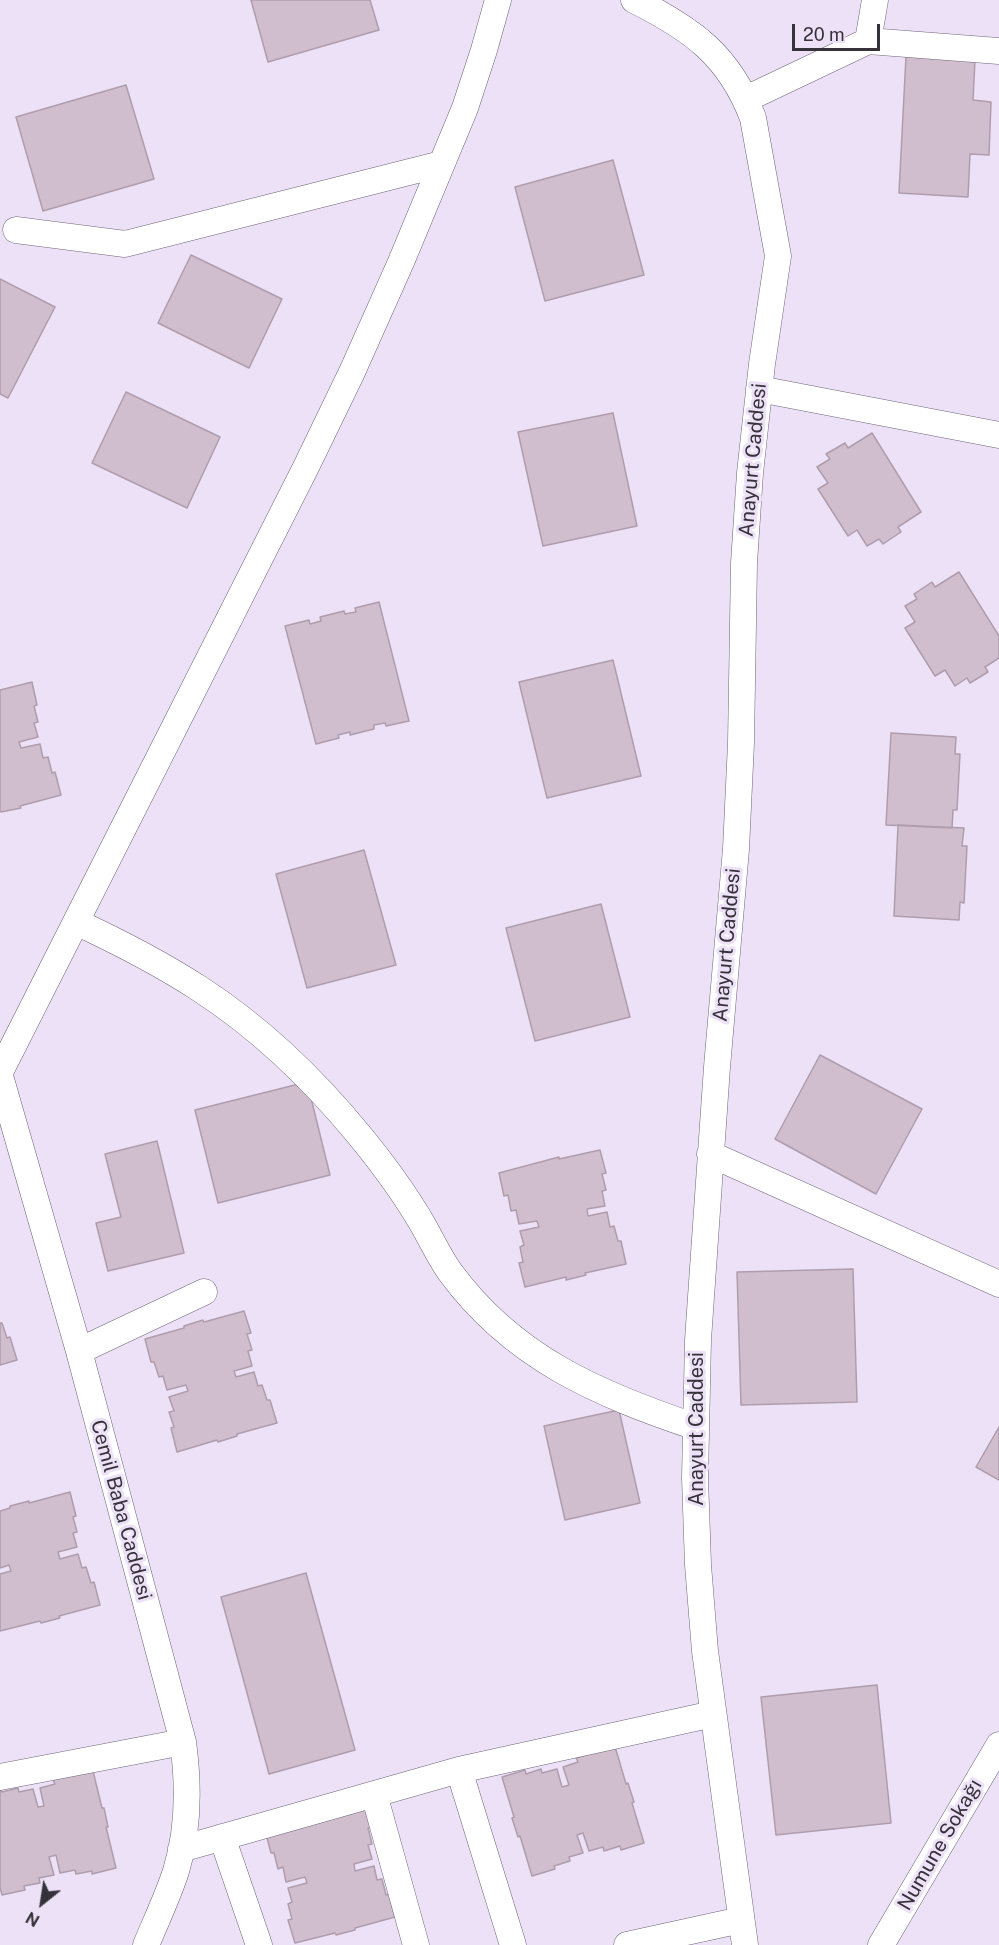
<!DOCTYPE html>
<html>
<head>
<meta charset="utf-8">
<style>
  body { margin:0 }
  #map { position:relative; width:999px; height:1945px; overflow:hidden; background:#ece1f6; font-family:"Public Sans",sans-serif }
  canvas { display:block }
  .north { position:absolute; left:12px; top:1873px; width:60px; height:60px; -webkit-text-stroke:4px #ece1f6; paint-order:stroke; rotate:210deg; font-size:16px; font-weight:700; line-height:24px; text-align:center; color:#36323a }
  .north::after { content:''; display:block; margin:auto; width:21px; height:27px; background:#36323a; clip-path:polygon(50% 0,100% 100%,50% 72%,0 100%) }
  .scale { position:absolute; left:792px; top:24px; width:88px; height:27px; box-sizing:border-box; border:3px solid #36323a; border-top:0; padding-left:8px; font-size:18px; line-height:21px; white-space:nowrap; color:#36323a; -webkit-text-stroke:4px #ece1f6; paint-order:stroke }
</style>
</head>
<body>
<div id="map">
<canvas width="999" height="1945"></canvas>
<div class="north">N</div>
<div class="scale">20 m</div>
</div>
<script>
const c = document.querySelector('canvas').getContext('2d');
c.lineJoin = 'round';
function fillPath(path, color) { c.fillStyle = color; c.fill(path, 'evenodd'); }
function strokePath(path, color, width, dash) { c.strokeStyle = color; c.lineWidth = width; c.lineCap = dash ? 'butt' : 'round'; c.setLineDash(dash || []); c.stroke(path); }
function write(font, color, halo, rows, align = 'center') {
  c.font = font + ' "Public Sans",sans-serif'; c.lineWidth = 6; c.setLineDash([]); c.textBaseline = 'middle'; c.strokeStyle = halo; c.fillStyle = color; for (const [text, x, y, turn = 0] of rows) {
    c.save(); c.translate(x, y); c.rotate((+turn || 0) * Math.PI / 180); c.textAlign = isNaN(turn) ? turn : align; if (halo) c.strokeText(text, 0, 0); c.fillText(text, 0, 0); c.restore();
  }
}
const building = new Path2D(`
  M251,0H370L379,30L268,62Z
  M906,56L975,60L973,100L991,102L989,155L970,154L968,197L899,193Z
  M126,85L154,179L43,211L16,117Z
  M613,160L644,275L545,301L515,187Z
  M191,255L282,299L249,368L158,323Z
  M0,279L55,307L8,398L0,394Z
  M126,392L220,437L187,508L92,463Z
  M613,413L637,526L543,546L518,432Z
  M872,433L921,512L898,527L901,532L883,544L879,539L867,546L857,530L848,536L818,489L828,483L817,467L830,459L826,454L845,443L848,448Z
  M959,572L999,636V658L985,667L988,672L970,683L967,678L955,686L945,670L935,676L905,628L915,622L905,606L917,599L914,594L932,582L935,587Z
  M379,602L409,721L386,726L385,723L374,725V729L350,735V732L338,735L339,738L316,744L285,626L309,620L310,624L321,621L320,617L344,611L345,614L356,612L355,608Z
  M613,660L641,776L547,798L519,682Z
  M32,682L37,705L34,706L38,722L34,723L38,737L19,742L21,748L40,744L43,758L48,757L52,773L55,772L61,795L20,806L21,808L1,812L0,810V690Z
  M891,733L956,737L955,754H960L957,810H953L952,828L886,825Z
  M898,825L964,828L962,846H967L964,903L960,902L959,920L894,916Z
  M364,850L396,965L307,988L276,874Z
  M601,904L630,1017L535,1041L506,928Z
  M820,1055L922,1109L876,1194L775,1139Z
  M307,1082L330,1175L218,1203L195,1110Z
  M157,1141L184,1253L108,1271L96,1223L121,1217L105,1154Z
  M600,1150L606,1173L602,1174L606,1190L602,1191L605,1206L587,1209L588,1216L607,1212L610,1227L614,1226L618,1241H621L626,1264L585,1273L586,1275L566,1280V1277L525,1287L519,1263L523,1262L520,1247L524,1245L520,1231L539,1227L537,1221L519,1224L516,1210L511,1211L508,1195L504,1196L499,1173L559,1157V1159Z
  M853,1269L857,1402L741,1405L737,1272Z
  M244,1311L251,1333L247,1334L252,1350L248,1351L252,1366L234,1371L236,1377L254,1372L258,1386L262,1385L267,1400H270L277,1423L237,1434V1436L218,1442L217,1440L177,1452L171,1428L174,1427L169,1412L174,1411L169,1397L188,1391L186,1385L167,1390L163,1376L159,1377L154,1362H151L145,1339L184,1328V1326L203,1320L204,1322Z
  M0,1323H2L7,1338L10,1337L17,1360L0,1365Z
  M619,1410L640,1503L565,1520L544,1426Z
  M999,1427V1480L976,1467Z
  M70,1492L76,1516L73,1517L77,1532L73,1533L77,1547L58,1552L60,1559L78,1554L82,1568L86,1567L91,1583L94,1582L100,1605L59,1616L60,1618L41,1623L40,1621L0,1631V1574L11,1571L9,1565L0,1568V1511L10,1508V1506L29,1501V1503Z
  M306,1573L355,1750L269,1774L221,1597Z
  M877,1685L891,1823L776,1835L761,1697Z
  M614,1743L626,1784L628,1783L634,1802L632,1803L644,1843L621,1850L620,1846L604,1851L603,1847L589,1851L583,1833L577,1835L583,1853L569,1857L570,1861L554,1866L555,1869L532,1876L520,1836L518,1837L512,1818L514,1817L502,1777L525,1770L526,1774L541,1769L542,1773L557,1769L562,1787L569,1785L563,1767L578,1762L576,1758L592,1753Z
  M92,1767L102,1808H104L108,1827H106L116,1868L92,1874V1871L76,1874L75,1870L60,1873L56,1855L49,1857L54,1875L39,1878L40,1883L24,1886L25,1890L2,1895L0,1887V1789L2,1792L18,1788L19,1792L33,1789L38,1807L44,1806L40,1788L55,1784L53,1780Z
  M365,1804L371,1827L368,1828L372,1844L368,1845L372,1859L354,1864L355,1871L374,1866L377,1880L382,1879L386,1895L389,1894L395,1917L355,1928V1930L336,1935L335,1933L295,1943L288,1920L292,1919L288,1904L292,1902L288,1888L307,1883L305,1877L286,1882L283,1867L278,1869L274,1853H271L265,1830Z`);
fillPath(building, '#d0bece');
strokePath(building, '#af9dad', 1.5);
const minor = new Path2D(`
  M634,0C692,29 729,55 753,118L778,256L762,364L750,473L744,563L741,743L736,849L717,1067L698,1340L695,1478L698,1565L705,1651L745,1945
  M868,41L875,0
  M746,99L868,41L999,51
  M16,230L125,244L441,164
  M759,389L999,435
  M76,922C119,942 160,963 200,989C260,1028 315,1081 360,1136C383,1164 405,1194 423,1225C432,1241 440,1258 450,1272C513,1358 598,1394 696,1427
  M0,1072L306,467L352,372L401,262L465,108L484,50L498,0
  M0,1076L79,1351L183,1742C189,1786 189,1829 176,1871C168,1896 156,1921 146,1945
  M710,1154L999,1284
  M79,1351L204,1292
  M459,1770L513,1945
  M0,1777L183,1742
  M374,1794L416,1945
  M222,1837L259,1945
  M181,1849L459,1770L713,1714
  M627,1945L741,1920
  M881,1945L999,1745`);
strokePath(minor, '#6e6577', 27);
strokePath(minor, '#fff', 26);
write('20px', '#36323a', '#ece1f6', [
  ["Anayurt Caddesi",753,460,-85],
  ["Anayurt Caddesi",727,945,-85],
  ["Anayurt Caddesi",697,1429,-90],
  ["Cemil Baba Caddesi",121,1510,75],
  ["Numune Sokağı",940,1845,-60]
]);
</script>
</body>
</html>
